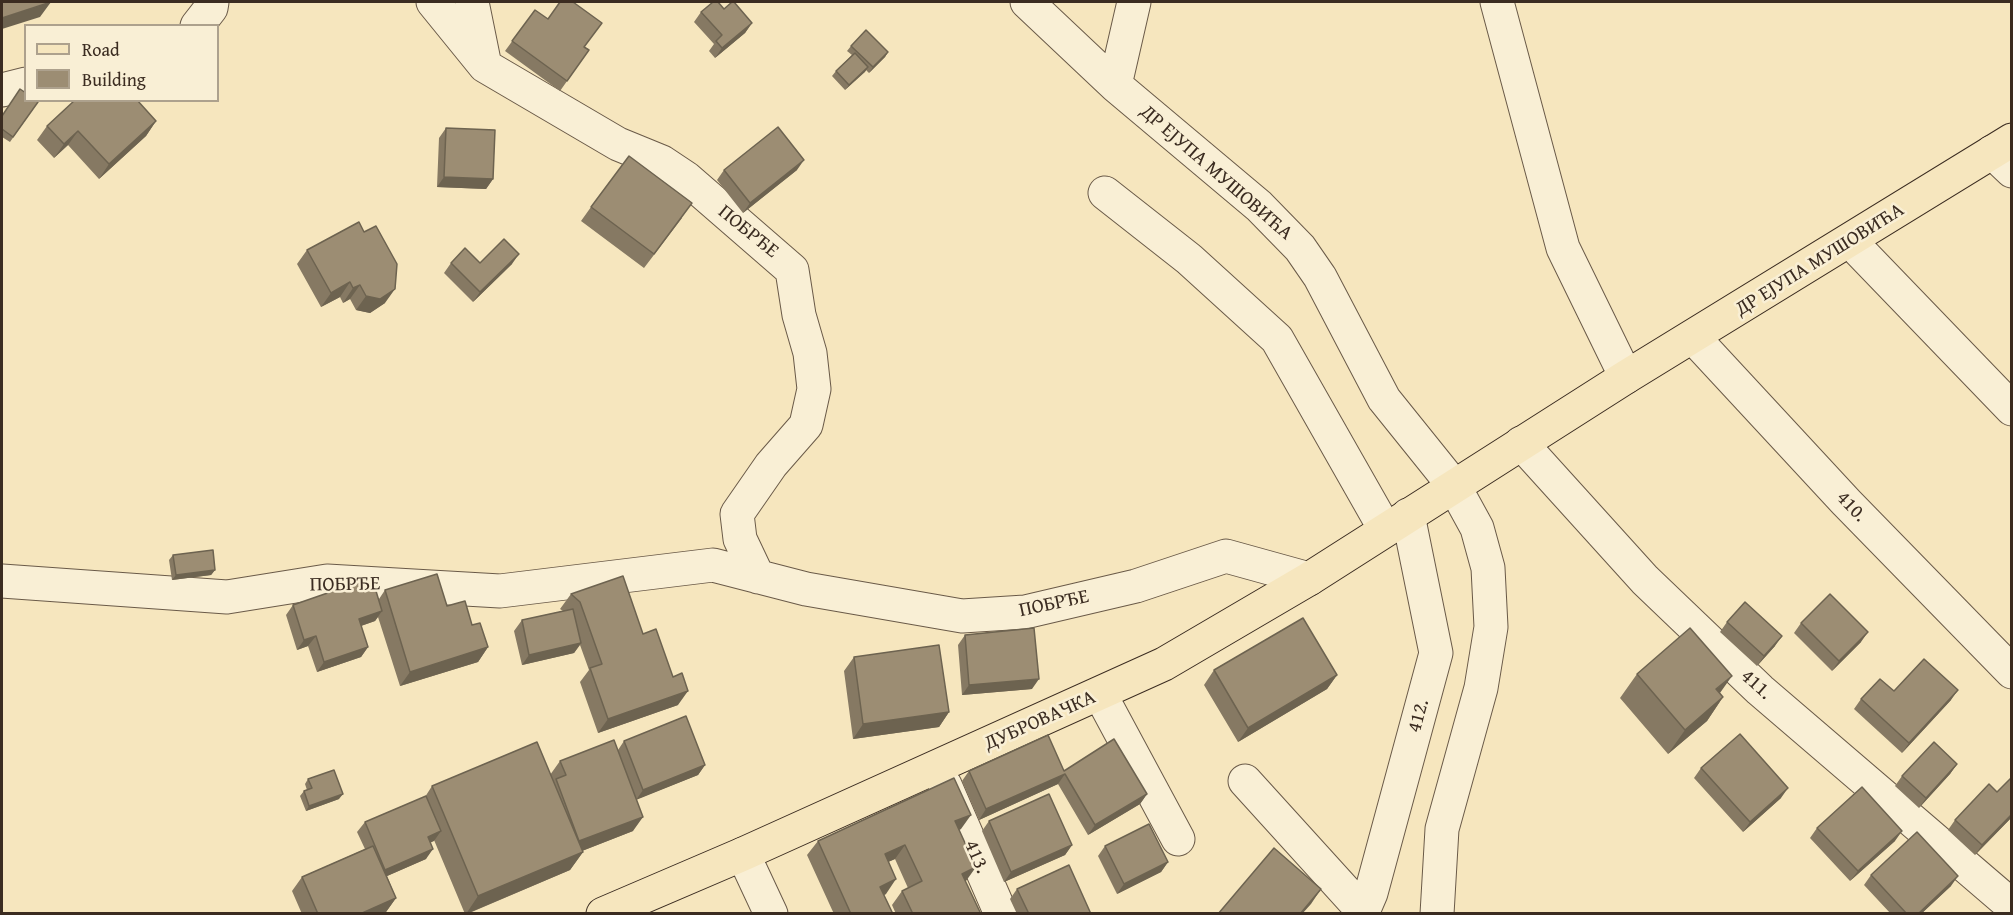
<!DOCTYPE html>
<html>
<head>
<meta charset="utf-8">
<style>
  body { margin:0 }
  #map { position:relative; width:2013px; height:915px; overflow:hidden; background:#f6e6be; font-family:"Gentium Book Plus",serif }
  canvas { display:block }
  .frame { position:absolute; inset:0; border:3px solid #3b2c21; pointer-events:none }
  .legend { position:absolute; left:24px; top:24px; width:195px; height:78px; box-sizing:border-box; background:#f9efd5; border:2px solid #ada18d; margin:0; padding:8px 10px; list-style:none; font-size:18px; color:#3b2c21 }
  .legend li { display:flex; align-items:center; gap:12px; height:30px }
  .legend b { width:30px; border:2px solid #ada18d }
</style>
</head>
<body>
<div id="map">
<canvas width="2013" height="915"></canvas>
<div class="frame"></div>
<ul class="legend">
<li><b style="height:8px;background:#f6e6be"></b>Road</li>
<li><b style="height:16px;background:#9c8d73"></b>Building</li>
</ul>
</div>
<script>
const c = document.querySelector('canvas').getContext('2d');
c.lineJoin = 'round';
function strokePath(path, color, width, dash) { c.strokeStyle = color; c.lineWidth = width; c.lineCap = dash ? 'butt' : 'round'; c.setLineDash(dash || []); c.stroke(path); }
function fillPath(path, color) { c.fillStyle = color; c.fill(path, 'evenodd'); }
function write(font, color, halo, rows, align = 'center') {
  c.font = font + ' "Gentium Book Plus",serif'; c.lineWidth = 5; c.setLineDash([]); c.textBaseline = 'middle'; c.strokeStyle = halo; c.fillStyle = color; for (const [text, x, y, turn = 0] of rows) {
    c.save(); c.translate(x, y); c.rotate((+turn || 0) * Math.PI / 180); c.textAlign = isNaN(turn) ? turn : align; if (halo) c.strokeText(text, 0, 0); c.fillText(text, 0, 0); c.restore();
  }
}
const minor = new Path2D(`
  M433,2L485,66L618,144L662,162L686,178L792,270L799,315L810,353L814,389L806,425L771,465L737,514L740,539L758,577
  M472,2L484,61
  M1027,2L1115,85L1259,206L1300,248L1320,277L1384,399L1454,486L1477,528L1488,568L1491,627L1481,688L1442,829L1437,914
  M1497,2L1563,248L1626,377
  M197,26L211,8L212,2
  M1115,85L1134,2
  M2,90L26,84
  M1992,152L2012,171
  M1105,193L1189,259L1277,339L1385,529
  M1850,241L2012,409
  M1694,338L1846,502L2012,672
  M1521,443L1645,580L1760,690L2012,906
  M2,581L227,597L327,581L500,591L713,565L806,589L962,616L1025,612L1136,586L1226,556L1309,579
  M1100,694L1178,839
  M1245,781L1363,911
  M945,785L1001,914
  M743,854L771,914
  M1362,914L1371,893L1436,653L1408,515`);
const major = new Path2D(`
  M603,914L743,854L1164,664L1309,579L1626,377L2012,140`);
strokePath(minor, '#6a5a48', 35);
strokePath(major, '#3b2c21', 35);
strokePath(minor, '#f9efd5', 33);
strokePath(major, '#f6e6be', 33);
fillPath(new Path2D(`
  M724,9L752,23L745,33L715,58L709,51L714,44L694,22L701,12Z
  M535,10L589,50L560,91L505,51Z
  M851,46L888,52L885,57L869,73L866,70L845,90L832,76L836,71L852,55L847,51Z
  M38,102L10,142L2,137V116Z
  M156,121L146,136L99,179L68,145L54,158L37,140L47,126Z
  M446,128L493,179L486,189L437,187L439,138Z
  M724,170H797L743,213L717,180Z
  M591,207L682,218L644,268L581,221Z
  M359,222L385,303L370,313L356,310L350,299L343,303L340,297L321,307L297,264L307,250Z
  M451,263H480L512,264L473,302L444,273Z
  M173,555L215,570L211,575L172,580L169,560Z
  M385,590L447,606L472,625L488,647L478,662L400,686L378,617L375,621L361,626L368,647L361,657L317,672L308,646L297,650L286,615L293,605L379,599Z
  M571,594L643,634L678,705L598,733L580,682L589,670L580,645L574,653L522,665L514,631L522,620L563,611L560,609Z
  M1727,622L1775,646L1757,666L1720,632Z
  M1801,623L1861,642L1832,671L1794,633Z
  M965,635L1032,689L962,695L958,645Z
  M854,657L949,712L939,727L853,739L844,671Z
  M1214,670L1337,675L1327,689L1238,742L1204,685Z
  M1637,674L1720,693L1723,697L1707,721L1668,754L1620,698Z
  M1894,691L1951,700L1902,753L1854,709L1861,699Z
  M624,741L705,765L698,775L637,799L633,831L582,851L583,852L570,870L467,914H465L434,840L430,843L426,859L387,876L396,898L386,912L383,914H302L292,891L302,877L365,849L357,832L365,822L425,797L432,786L550,775L560,761L618,750Z
  M1957,764L1950,774L1919,808L1895,786L1902,776Z
  M1701,768L1781,798L1743,832L1694,778Z
  M969,771H1064L1147,794L1140,804L1088,835L1058,784L979,820L962,781Z
  M2012,777V817L1975,855L1948,830L1955,820L1997,792Z
  M308,779L339,799L306,811L300,796L304,791L307,790L305,784Z
  M989,821L1072,845L1065,855L1004,882L982,831Z
  M1817,828L1895,841L1850,881L1810,838Z
  M961,829L959,830L966,881L965,882L980,912L979,914H896L892,905L902,891L908,888L895,859L888,862L886,894L884,895L893,914H834L807,855L818,841Z
  M1105,846L1168,862L1161,872L1117,894L1098,856Z
  M1871,875L1951,886L1921,914H1891L1864,885Z
  M1017,889L1091,914H1017L1010,899Z`), '#867963');
fillPath(new Path2D(`
  M51,2L40,17L2,29V18Z
  M752,23L745,33L715,58L722,48Z
  M888,52L885,57L869,73L873,67Z
  M868,67L865,72L845,90L849,85Z
  M156,121L146,136L99,179L109,164Z
  M78,131L68,145L54,158L64,144Z
  M804,160L797,170L743,213L750,203Z
  M444,177L493,179L486,189L437,187Z
  M519,254L512,264L473,302L480,292Z
  M350,282L340,297L321,307L331,293Z
  M360,285L350,299L343,303L353,288Z
  M395,289L385,303L370,313L356,310L366,296Z
  M215,570L211,575L172,580L176,575Z
  M382,611L375,621L352,629L359,619Z
  M1868,632L1861,642L1832,671L1839,661Z
  M316,636L308,646L297,650L304,640Z
  M1782,636L1775,646L1757,666L1764,656Z
  M581,643L574,653L522,665L529,655Z
  M368,647L361,657L317,672L324,662Z
  M488,647L478,662L400,686L410,672Z
  M1337,675L1327,689L1238,742L1248,728Z
  M1732,676L1715,700L1716,689Z
  M1039,679L1032,689L962,695L969,685Z
  M1958,690L1951,700L1902,753L1909,743Z
  M688,691L678,705L598,733L608,719Z
  M1723,697L1707,721L1668,754L1685,730Z
  M949,712L939,727L853,739L863,724Z
  M1957,764L1950,774L1919,808L1926,798Z
  M705,765L698,775L636,800L643,790Z
  M1065,774L1058,784L979,820L986,809Z
  M1788,788L1781,798L1743,832L1750,822Z
  M343,794L339,799L306,811L309,806Z
  M1147,794L1140,804L1088,835L1095,825Z
  M2012,814V817L1975,855L1982,845Z
  M971,815L961,829L944,836L955,821Z
  M643,817L633,831L569,856L579,841Z
  M441,831L434,841L421,847L428,837Z
  M1902,831L1895,841L1850,881L1858,871Z
  M905,845L895,859L874,868L885,854Z
  M1072,845L1065,855L1004,882L1011,872Z
  M433,849L426,859L378,880L385,870Z
  M583,852L570,870L466,914L478,896Z
  M1168,862L1161,872L1117,894L1124,884Z
  M976,867L966,881L952,889L962,874Z
  M1958,876L1951,886L1921,914H1918Z
  M896,879L886,894L870,901L880,887Z
  M1321,889L1311,904L1302,914H1300Z
  M396,898L386,912L383,914H360Z`), '#6d6350');
const building = new Path2D(`
  M2,2H51L2,18Z
  M560,2H573L602,23L584,47L589,50L567,81L512,41L535,10L548,19Z
  M713,2H718L724,9L732,2H734L752,23L722,48L716,41L722,35L701,12Z
  M866,30L888,52L873,67L851,46Z
  M855,53L868,67L849,85L836,71Z
  M20,89L26,93V100H37L38,102L13,137L2,129V116Z
  M75,100H137L156,121L109,164L78,131L64,144L47,126Z
  M778,127L804,160L750,203L724,170Z
  M446,128L495,130L493,179L444,177Z
  M629,156L692,203L654,254L591,207Z
  M359,222L364,232L376,226L397,264L395,289L380,299L366,296L360,285L353,288L350,282L331,293L307,250Z
  M504,239L519,254L480,292L451,263L465,248L480,263Z
  M213,550L215,570L176,575L173,555Z
  M437,574L447,606L465,601L472,625L480,623L488,647L410,672L385,590Z
  M623,576L643,634L656,629L673,677L682,673L688,691L608,719L590,668L602,664L580,602L571,594Z
  M365,580L376,591L382,611L359,619L368,647L324,662L316,636L304,640L293,605Z
  M1830,594L1868,632L1839,661L1801,623Z
  M1745,602L1782,636L1764,656L1727,622Z
  M573,609L581,643L529,655L522,620Z
  M1303,618L1337,675L1248,728L1214,670Z
  M1034,628L1039,679L969,685L965,635Z
  M1690,628L1732,676L1716,689L1723,697L1685,730L1637,674Z
  M939,645L949,712L863,724L854,657Z
  M1924,659L1958,690L1909,743L1861,699L1880,679L1894,691Z
  M686,716L705,765L643,790L624,741Z
  M1740,734L1788,788L1750,822L1701,768Z
  M1048,735L1064,771L1114,739L1147,794L1095,825L1065,774L986,809L969,771Z
  M614,740L643,817L579,841L556,779L566,775L560,761Z
  M537,742L583,852L478,896L432,786Z
  M1934,742L1957,764L1926,798L1902,776Z
  M334,770L343,794L309,806L304,791L312,788L308,779Z
  M2012,777V814L1982,845L1955,820L1989,784L1997,792Z
  M954,778L971,815L955,821L976,867L962,874L980,912L978,914H913L902,891L922,881L905,845L885,854L896,879L880,887L893,914H851L818,841Z
  M1862,787L1902,831L1858,871L1817,828Z
  M1049,794L1072,845L1011,872L989,821Z
  M426,796L441,831L428,837L433,849L385,870L365,822Z
  M1149,824L1168,862L1124,884L1105,846Z
  M1917,832L1958,876L1918,914H1907L1871,875Z
  M373,846L396,898L360,914H318L302,877Z
  M1274,848L1321,889L1300,914H1218Z
  M1069,865L1091,914H1029L1017,889Z`);
fillPath(building, '#9c8d73');
strokePath(building, '#6d6350', 1.5);
write('20px', '#3b2c21', '#f9efd5', [
  ["ДР ЕЈУПА МУШОВИЋА",1216,173,41],
  ["ПОБРЂЕ",748,232,39],
  ["ДР ЕЈУПА МУШОВИЋА",1820,260,-32],
  ["410.",1851,507,46],
  ["ПОБРЂЕ",345,585,-1],
  ["ПОБРЂЕ",1054,604,-12],
  ["411.",1756,685,42],
  ["412.",1419,716,-75],
  ["ДУБРОВАЧКА",1040,721,-24],
  ["413.",976,857,66]
]);
</script>
</body>
</html>
